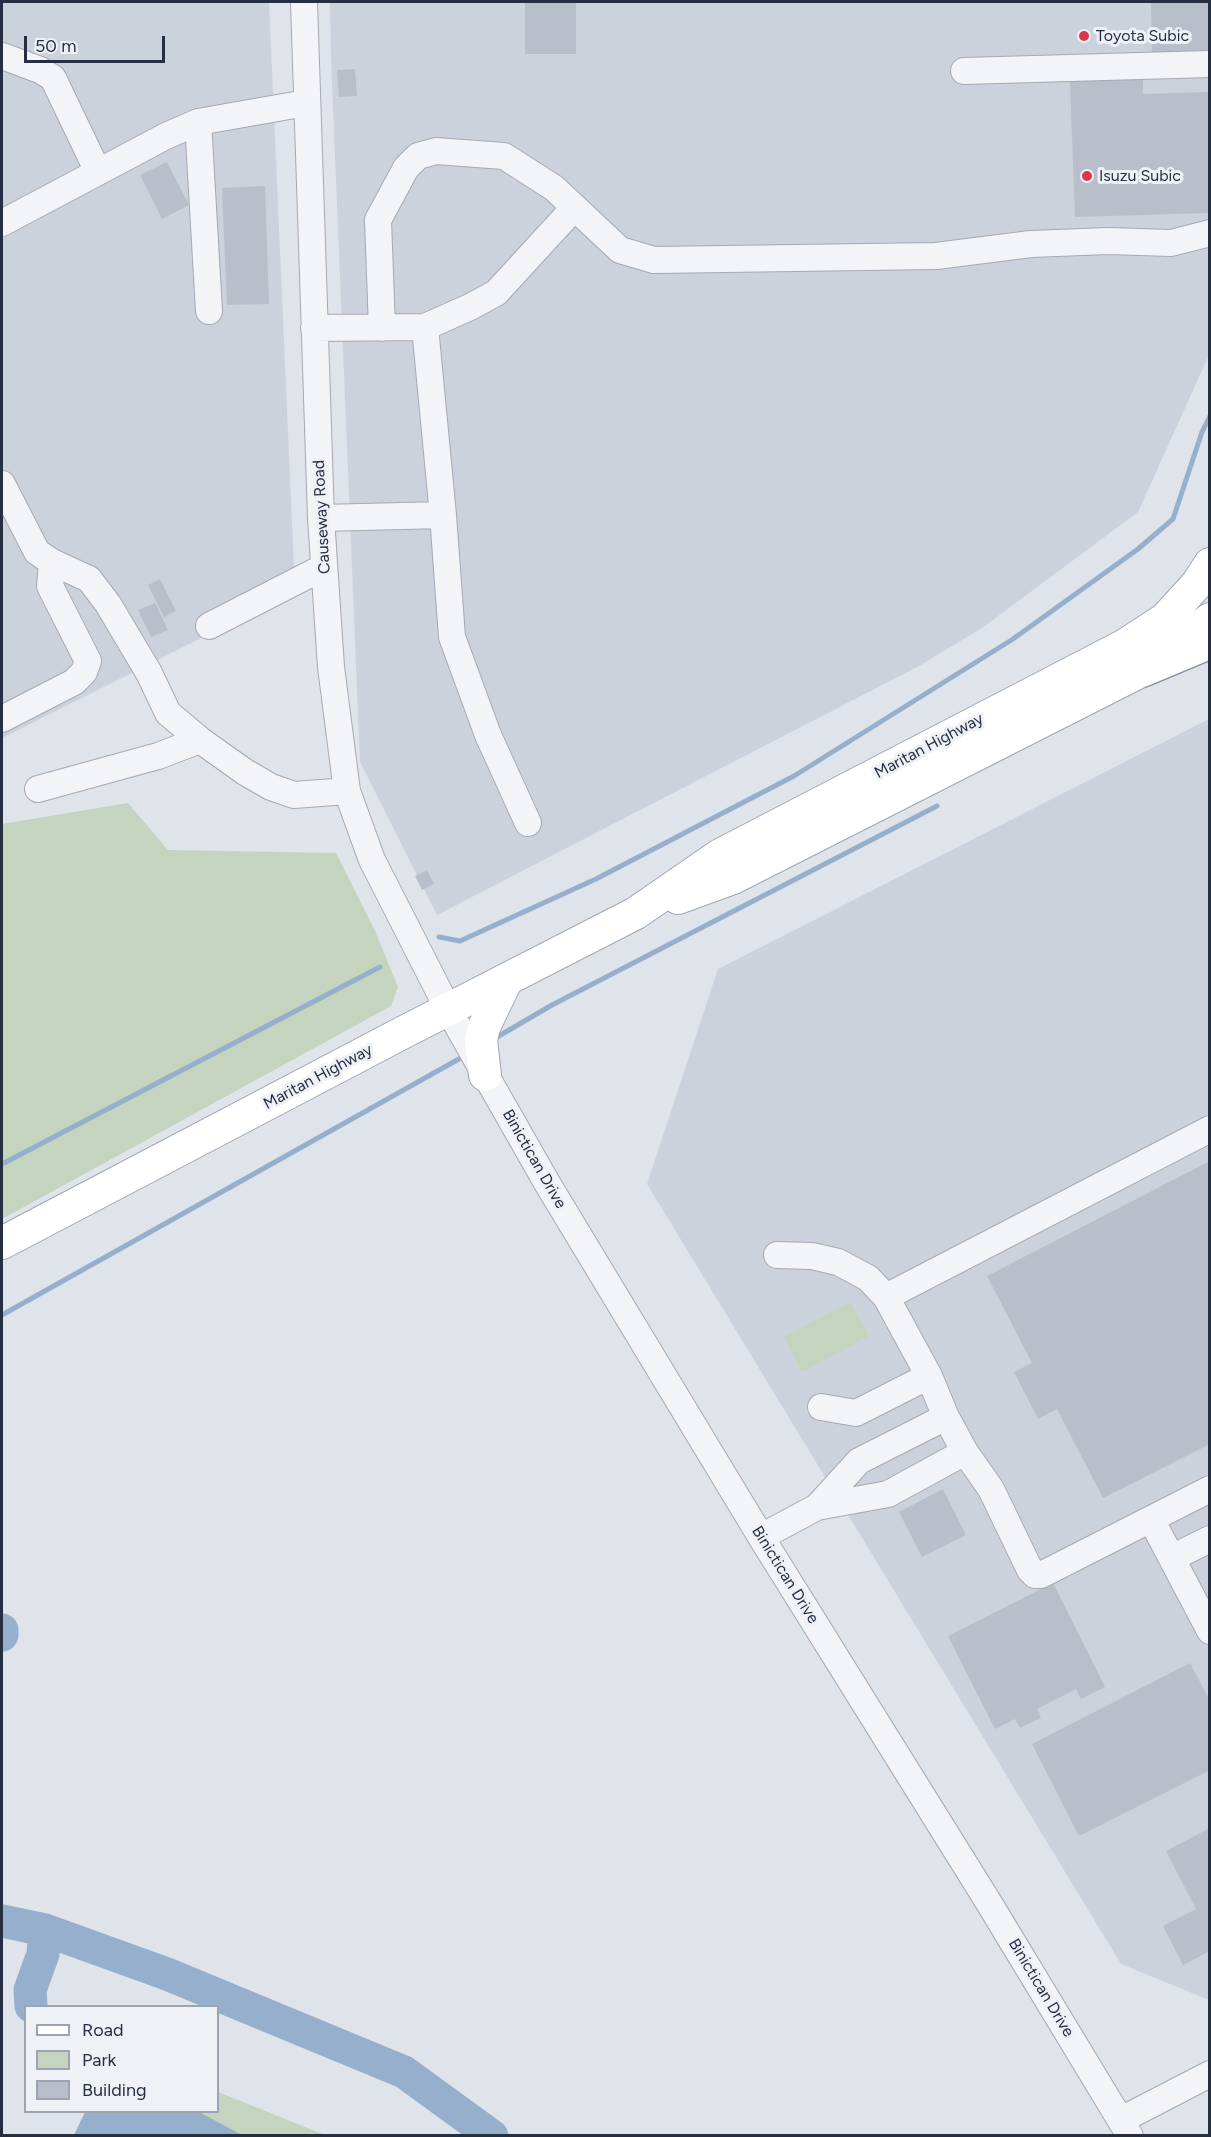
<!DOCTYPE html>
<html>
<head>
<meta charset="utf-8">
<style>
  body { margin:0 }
  #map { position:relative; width:1211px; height:2137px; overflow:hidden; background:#dfe3ea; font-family:Figtree,sans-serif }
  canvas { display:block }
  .frame { position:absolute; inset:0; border:3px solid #262f42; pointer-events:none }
  .legend { position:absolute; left:24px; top:2005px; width:195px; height:108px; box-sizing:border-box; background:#eef2f7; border:2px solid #9ea4af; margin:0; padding:8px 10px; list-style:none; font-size:18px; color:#262f42 }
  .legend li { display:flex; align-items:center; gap:12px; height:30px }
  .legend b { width:30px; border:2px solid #9ea4af }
  .scale { position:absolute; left:24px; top:36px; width:141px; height:27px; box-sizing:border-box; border:3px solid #262f42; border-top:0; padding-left:8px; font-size:18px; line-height:21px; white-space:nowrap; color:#262f42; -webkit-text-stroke:4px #eef2f7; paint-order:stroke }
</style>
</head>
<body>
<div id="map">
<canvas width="1211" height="2137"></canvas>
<div class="frame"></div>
<ul class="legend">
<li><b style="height:8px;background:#fff"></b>Road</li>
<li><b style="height:16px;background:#c4d4bf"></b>Park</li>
<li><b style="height:16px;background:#b8beca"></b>Building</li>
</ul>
<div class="scale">50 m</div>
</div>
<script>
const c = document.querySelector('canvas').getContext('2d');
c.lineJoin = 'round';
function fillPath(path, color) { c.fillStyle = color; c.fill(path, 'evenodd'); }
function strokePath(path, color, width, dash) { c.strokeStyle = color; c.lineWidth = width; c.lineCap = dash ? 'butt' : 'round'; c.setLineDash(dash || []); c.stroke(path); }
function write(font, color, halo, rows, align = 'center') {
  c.font = font + ' Figtree,sans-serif'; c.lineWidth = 6; c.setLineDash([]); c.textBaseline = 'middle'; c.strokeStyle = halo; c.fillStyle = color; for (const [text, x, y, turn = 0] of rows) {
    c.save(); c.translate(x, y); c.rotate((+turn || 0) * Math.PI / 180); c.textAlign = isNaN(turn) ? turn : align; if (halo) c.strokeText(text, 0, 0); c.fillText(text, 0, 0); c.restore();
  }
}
fillPath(new Path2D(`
  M2,2H269L295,591L2,738Z
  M330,2H1209V355L1138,512L982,628L919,666L437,915L360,762L331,59Z
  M1209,719V2000L1121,1964L647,1184L718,969Z`), '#ccd2dc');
fillPath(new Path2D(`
  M128,803L168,850L336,853L375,931L398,987L391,1006L2,1219V824Z
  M850,1302L869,1336L802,1372L784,1337Z
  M218,2092L325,2135L110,2136L121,2112H218Z`), '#c4d4bf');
fillPath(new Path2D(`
  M85,2112H199L242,2135H74Z`), '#96afcd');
strokePath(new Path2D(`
  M439,937L460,941L596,879L794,776L1013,639L1138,549L1173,519L1202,432L1210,416
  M492,1040L552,1005L937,806
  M2,1164L380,967
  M2,1315L466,1055`), '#96afcd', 5);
strokePath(new Path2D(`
  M2,1630V1635
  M2,1921L45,1930L167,1974L404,2072L492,2136
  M31,2006L30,1990L43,1954L45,1930`), '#96afcd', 33);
fillPath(new Path2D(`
  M525,2H576V54H525Z
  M1151,2H1210V58L1152,59Z
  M355,69L357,96L339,97L337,70Z
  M1143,79V94L1209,92L1210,213L1075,217L1070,81Z
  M167,162L189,205L162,219L140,175Z
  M265,186L269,304L227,305L222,188Z
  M160,579L176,611L164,617L148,585Z
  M155,603L168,630L151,637L138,610Z
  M427,870L434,884L422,890L415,876Z
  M1210,1161V1444L1103,1498L1057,1409L1038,1419L1014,1372L1032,1363L987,1276Z
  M943,1489L966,1535L922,1557L899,1512Z
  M1053,1583L1105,1687L1081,1699L1076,1689L1037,1709L1041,1718L1020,1728L1015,1719L995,1729L948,1636Z
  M1190,1663L1210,1701V1770L1079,1836L1032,1744Z
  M1208,1829L1210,1832V1951L1183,1965L1163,1926L1196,1909L1166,1851Z`), '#b8beca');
const minor = new Path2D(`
  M304,2L321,518L331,667L347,791L372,860L448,1009L547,1183L761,1537L989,1903L1130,2136
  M2,56L40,70L53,78L98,172
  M964,71L1210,64
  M198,122L209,311
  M2,223L166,136L198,122L306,103
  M425,327L443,515L452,637L488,735L528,823
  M314,328L425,327L470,307L496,293L574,208
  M382,328L378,220L406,168L418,156L436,151L504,156L554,188L620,250L654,260L936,256L1031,244L1108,241L1171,243L1210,233
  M2,484L37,552L52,562L89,579L108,604L149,673L168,713L200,740L245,772L271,787L294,795L347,791
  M321,518L443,515
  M209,626L324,567
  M2,719L74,682L84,672L88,661L50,586L52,562
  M38,789L158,756L200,740
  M777,1255L812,1256L838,1262L868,1278L886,1297L929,1376L946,1417L965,1452L991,1489L1030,1570L1035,1575H1041L1210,1489
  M886,1297L1210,1129
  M821,1407L856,1413L929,1376
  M817,1507L859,1461L946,1417
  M1151,1519L1210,1631
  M761,1537L817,1507L888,1494L965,1452
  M1172,1558L1210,1539
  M1121,2120L1210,2074`);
const major = new Path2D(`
  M678,898L733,878L1143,670L1210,619
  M485,1075L481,1040L484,1027L507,979
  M2,1243L404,1032L636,913L720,855L1125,645L1165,619L1197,584L1210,564`);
const highway = new Path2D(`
  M1143,670L1210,642`);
strokePath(minor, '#a4a9b4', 28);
strokePath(major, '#9da6b7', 34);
strokePath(highway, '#858fa2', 36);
strokePath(minor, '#f2f4f7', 26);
strokePath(major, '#fff', 32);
strokePath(highway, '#fff', 33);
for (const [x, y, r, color] of [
  [1084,36,6,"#db374b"],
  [1087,176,6,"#db374b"]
]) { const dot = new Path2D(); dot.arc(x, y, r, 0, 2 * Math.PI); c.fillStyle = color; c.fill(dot); strokePath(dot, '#eef2f7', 2); }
write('16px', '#262f42', '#eef2f7', [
  ["Toyota Subic",1096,36],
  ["Isuzu Subic",1099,176]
], 'left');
write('16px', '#262f42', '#eef2f7', [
  ["Causeway Road",322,517,-93],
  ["Maritan Highway",929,746,-28],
  ["Maritan Highway",318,1077,-28],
  ["Binictican Drive",534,1159,60],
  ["Binictican Drive",785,1575,58],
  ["Binictican Drive",1041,1988,59]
]);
</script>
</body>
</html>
